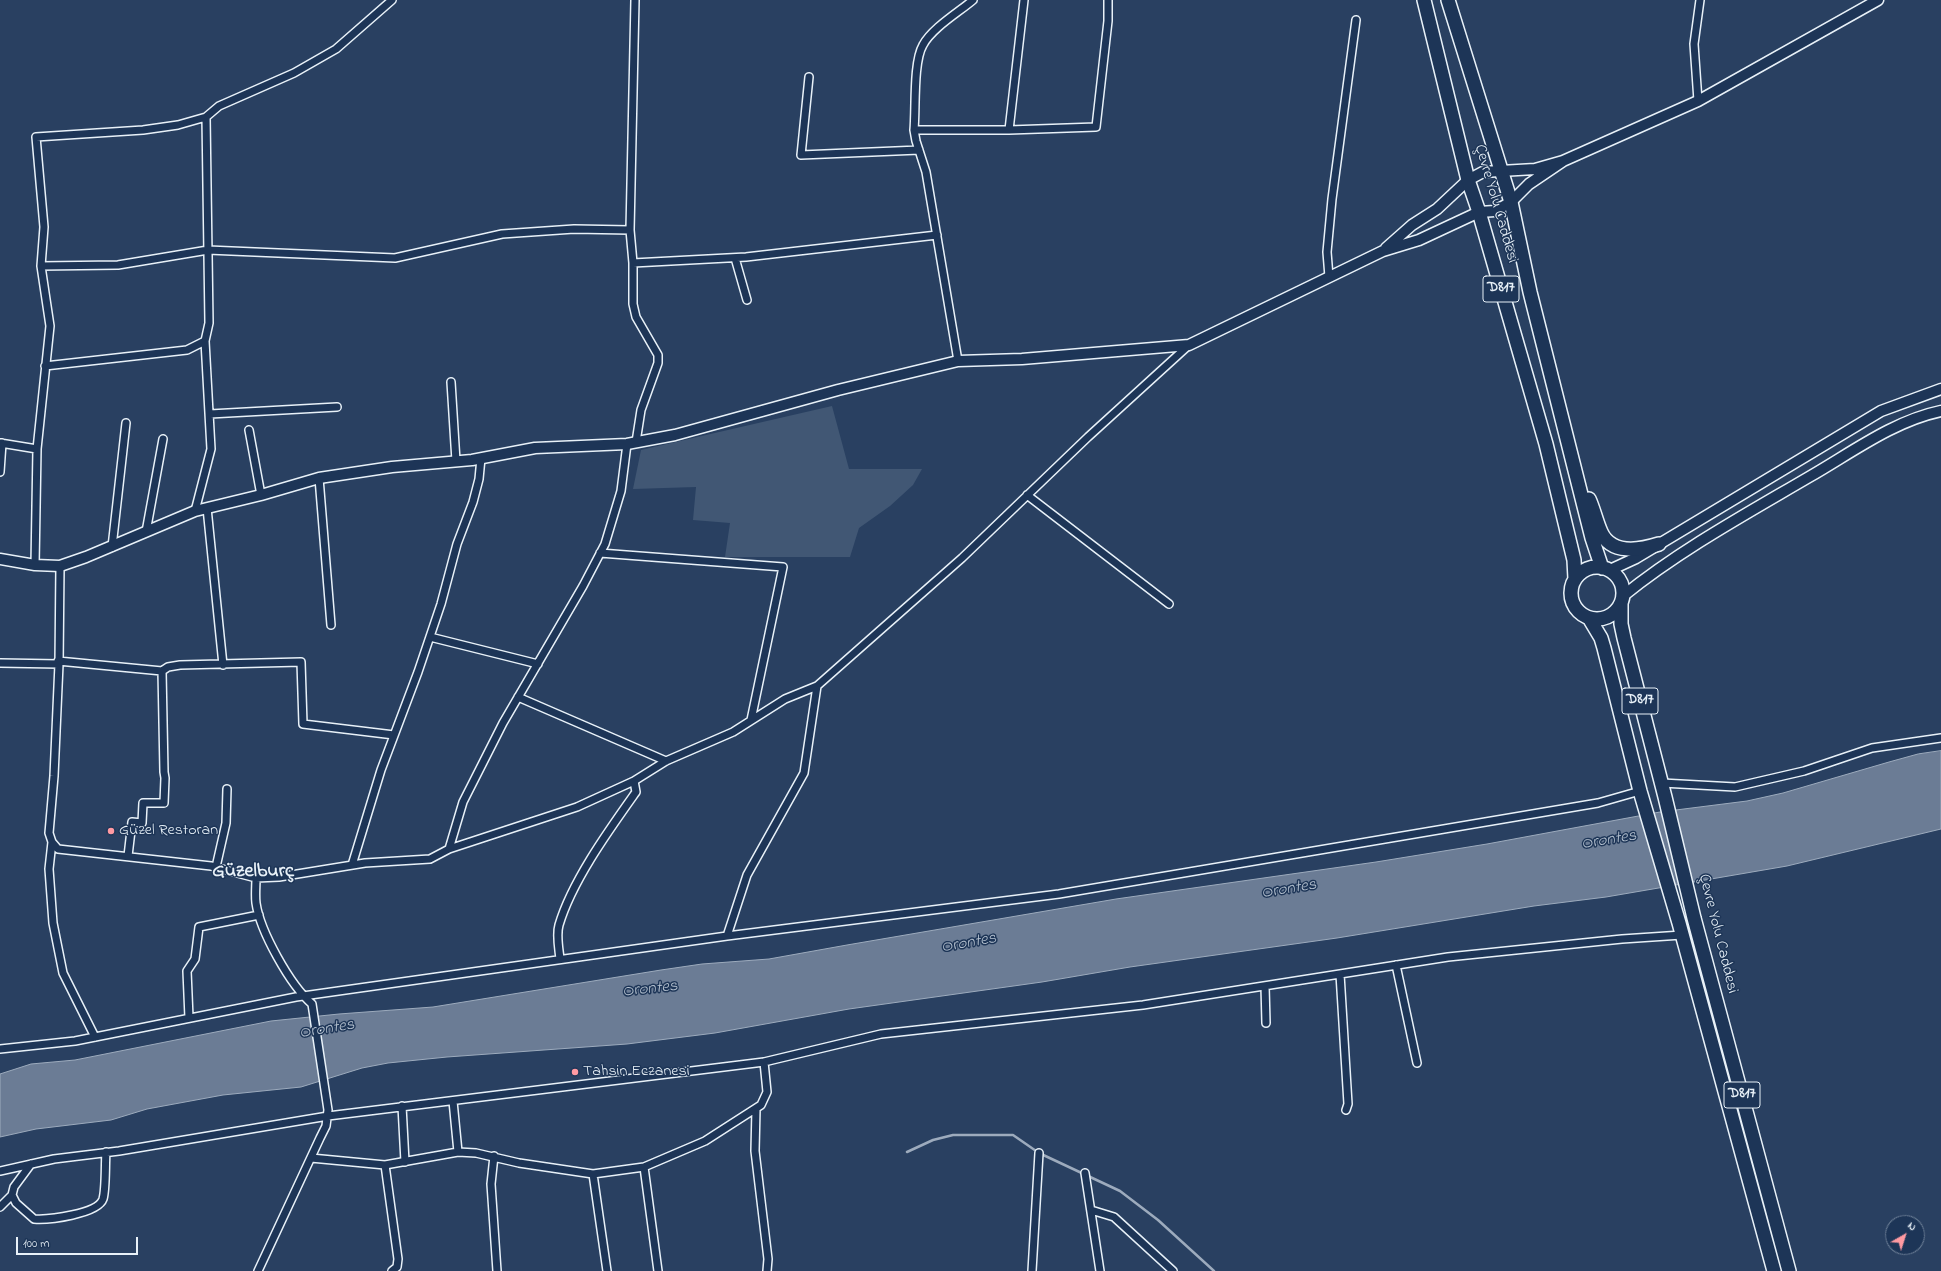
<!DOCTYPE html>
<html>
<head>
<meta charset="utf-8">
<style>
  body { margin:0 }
  #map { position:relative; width:1941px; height:1271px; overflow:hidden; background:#294061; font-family:"Indie Flower",sans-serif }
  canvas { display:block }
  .north { position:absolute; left:1885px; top:1215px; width:40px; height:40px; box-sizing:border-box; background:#1d3557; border:1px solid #6e8097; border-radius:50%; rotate:39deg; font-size:11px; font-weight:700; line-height:16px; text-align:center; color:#e8f1f8 }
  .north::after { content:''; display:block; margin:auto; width:14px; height:18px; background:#ff9aa2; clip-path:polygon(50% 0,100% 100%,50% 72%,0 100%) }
  .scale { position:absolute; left:16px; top:1237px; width:122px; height:18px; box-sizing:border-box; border:2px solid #e8f1f8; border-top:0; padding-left:5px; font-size:12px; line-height:14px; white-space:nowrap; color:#e8f1f8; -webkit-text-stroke:3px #1d3557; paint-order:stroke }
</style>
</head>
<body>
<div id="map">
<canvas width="1941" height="1271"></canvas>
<div class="north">N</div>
<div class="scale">100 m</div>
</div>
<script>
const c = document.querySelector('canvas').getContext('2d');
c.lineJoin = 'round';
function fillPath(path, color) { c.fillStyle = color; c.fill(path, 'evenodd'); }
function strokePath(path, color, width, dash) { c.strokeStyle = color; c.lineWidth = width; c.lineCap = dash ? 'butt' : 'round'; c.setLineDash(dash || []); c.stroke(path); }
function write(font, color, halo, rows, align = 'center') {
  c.font = font + ' "Indie Flower",sans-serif'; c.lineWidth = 3; c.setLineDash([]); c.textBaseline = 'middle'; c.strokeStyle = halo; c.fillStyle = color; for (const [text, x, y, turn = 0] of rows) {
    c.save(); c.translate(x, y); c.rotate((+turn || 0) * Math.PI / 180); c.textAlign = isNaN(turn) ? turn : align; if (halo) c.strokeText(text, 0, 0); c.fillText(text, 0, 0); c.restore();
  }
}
fillPath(new Path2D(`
  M832,406L849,469H922L913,485L890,506L859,528L850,557H725L730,523L693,520L696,487L633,489L641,450Z`), '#415774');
const water = new Path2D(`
  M1941,751V829L1787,866L1606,897L1534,906L1337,938L1130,967L1042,982L849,1009L715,1033L627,1044L447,1057L388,1063L362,1068L301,1087L223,1095L147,1109L111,1120L36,1129L0,1137V1074L31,1064L75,1060L271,1021L339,1014L433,1007L661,970L702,964L769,959L847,945L1116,899L1376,862L1487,844L1660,812L1747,801L1783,793L1889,762L1918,754Z`);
fillPath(water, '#6b7c95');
strokePath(water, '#9dabbd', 1);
strokePath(new Path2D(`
  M907,1152L933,1140L953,1135H1013L1039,1153L1120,1191L1158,1220L1214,1271`), '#9dabbd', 2.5);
const street = new Path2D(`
  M635,0L630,230L633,263V304L636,317L658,355V363L641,410L636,442
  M809,77L801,155L919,150
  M1698,101L1694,44L1700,0
  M914,130C916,108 913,62 923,45C932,28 959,12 973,0
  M1009,130L1024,0
  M735,258L747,300
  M633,263L746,257L937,235
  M41,266L118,265L208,250L395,258L502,234L574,229L630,230
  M1329,277L1327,252L1332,199L1356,20
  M958,361L926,172L916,141L914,130H1009L1096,127L1108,21V0
  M45,366L187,350L205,341L209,323L206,117
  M451,382L456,461
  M210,414L337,407
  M249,430L261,495
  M0,443L37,449
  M0,472L2,443
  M319,478L331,625
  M1027,495L1169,604
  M207,508L223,665
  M195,511L211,449L205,341
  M146,532L163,439
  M112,547L126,423
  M600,553L783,567L751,720
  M35,565L37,449L50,326L41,266L44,227L36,137L143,130L178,125L206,117L219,106L294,73L336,49L392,0
  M60,566L59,664L54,776L49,833L52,842L58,849L211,866L256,878L279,877L365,863L430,859L449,849L463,802L503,723L583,586L605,544L621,491L627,444
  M430,637L538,664
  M58,661L162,671L168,667L180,665L301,662L303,724L394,735
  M0,663L59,664
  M518,697L666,761
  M1662,783L1735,787L1804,771L1872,748L1941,738
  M52,842L49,869L53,923L63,973L95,1037
  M449,849L577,807L634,781L666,761L733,732L785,699L817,686L962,558L1088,437L1189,345
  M128,856L132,822L142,823L143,803H164L165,778L164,772L162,671
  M352,865L381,770L418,672L441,604L457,544L473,502L479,479L481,458
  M216,867L226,823L227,789
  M256,878C256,886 255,895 256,903C260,931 290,985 312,1004L328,1110L326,1126L320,1138L258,1271
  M727,936L1059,894L1598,803L1640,791
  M560,959C559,949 556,935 559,925C572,881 609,830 636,792L634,781
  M1396,965L1417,1063
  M1340,974L1348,1104L1346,1110
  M1265,986L1266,1023
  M189,1018L187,971L195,959L199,927L259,915
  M0,1049L75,1041L296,997L727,936L747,875L804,773L817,686
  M764,1062L881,1034L1143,1005L1448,957L1622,939L1682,935
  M453,1101L458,1152
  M402,1106L405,1162
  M756,1109L755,1151L768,1259L767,1271
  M494,1156L491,1184L497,1271
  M311,1158L385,1165L458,1152L476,1153L519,1163L593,1174L644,1167
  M31,1164L14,1187L12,1195L16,1203L34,1219C49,1220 98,1214 103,1199C106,1189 105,1164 106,1152
  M385,1165L398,1259L397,1267L392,1271
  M0,1171L54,1159L119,1151L328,1116L764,1062L767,1092L761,1105L705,1141L644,1167L658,1271
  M1085,1173L1100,1271
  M593,1174L607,1271
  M0,1207L12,1195
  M1091,1210L1114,1217L1173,1271
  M1032,1271L1039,1153`);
const secondary = new Path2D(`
  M1386,248L1412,225L1437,209L1468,180L1483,172L1535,169L1563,161L1698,101L1878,0
  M0,559L35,565L60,566L86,557L195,511L261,495L319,478L392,467L472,460L535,448L627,444L675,435L838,390L958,361L1022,359L1189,345L1383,251L1419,240L1479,212L1495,211L1511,202L1529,184L1563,161
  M1610,570L1636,558L1881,411L1941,389
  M1623,596C1680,550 1746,514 1809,477C1851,453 1893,421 1941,411`);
const highway = new Path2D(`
  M1424,0L1468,180L1479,212L1546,444L1574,560L1575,579
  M1448,0L1511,202L1530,292L1592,538L1602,568
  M1589,499C1594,510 1596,521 1601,532C1611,555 1640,550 1659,544
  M1571 593a26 26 0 1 1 52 0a26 26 0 1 1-52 0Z
  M1621,604V624L1624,638L1665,797L1694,918L1789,1271
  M1589,618L1601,638L1604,648L1640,791L1679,923L1774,1271`);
strokePath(street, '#e8f1f8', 10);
strokePath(secondary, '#e8f1f8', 13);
strokePath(highway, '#e8f1f8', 16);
strokePath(street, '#1d3557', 7);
strokePath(secondary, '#1d3557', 10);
strokePath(highway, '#1d3557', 13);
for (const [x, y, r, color] of [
  [111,831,4,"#ff9aa2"],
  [575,1072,4,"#ff9aa2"]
]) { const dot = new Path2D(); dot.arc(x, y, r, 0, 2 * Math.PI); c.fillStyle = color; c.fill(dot); strokePath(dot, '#1d3557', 1.5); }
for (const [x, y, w] of [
  [1501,289,36],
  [1640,701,36],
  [1742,1095,36]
]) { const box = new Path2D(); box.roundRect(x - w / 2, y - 13, w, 26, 3); c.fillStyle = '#1d3557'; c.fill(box); strokePath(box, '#e8f1f8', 1); }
write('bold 15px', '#e8f1f8', null, [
  ["D817",1501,289],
  ["D817",1640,701],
  ["D817",1742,1095]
]);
write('16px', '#e8f1f8', '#1d3557', [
  ["Çevre Yolu Caddesi",1495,204,74],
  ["Çevre Yolu Caddesi",1717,934,76]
]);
write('16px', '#e8f1f8', '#1d3557', [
  ["Güzel Restoran",119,831],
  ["Tahsin Eczanesi",583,1072]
], 'left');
write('italic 17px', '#b6c2d0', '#1d3557', [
  ["Orontes",1609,841,-9],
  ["Orontes",1289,890,-9],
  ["Orontes",969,944,-10],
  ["Orontes",650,990,-6],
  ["Orontes",327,1030,-9]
]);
write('bold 20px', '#e8f1f8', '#1d3557', [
  ["Güzelburç",253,873]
]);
</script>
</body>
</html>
